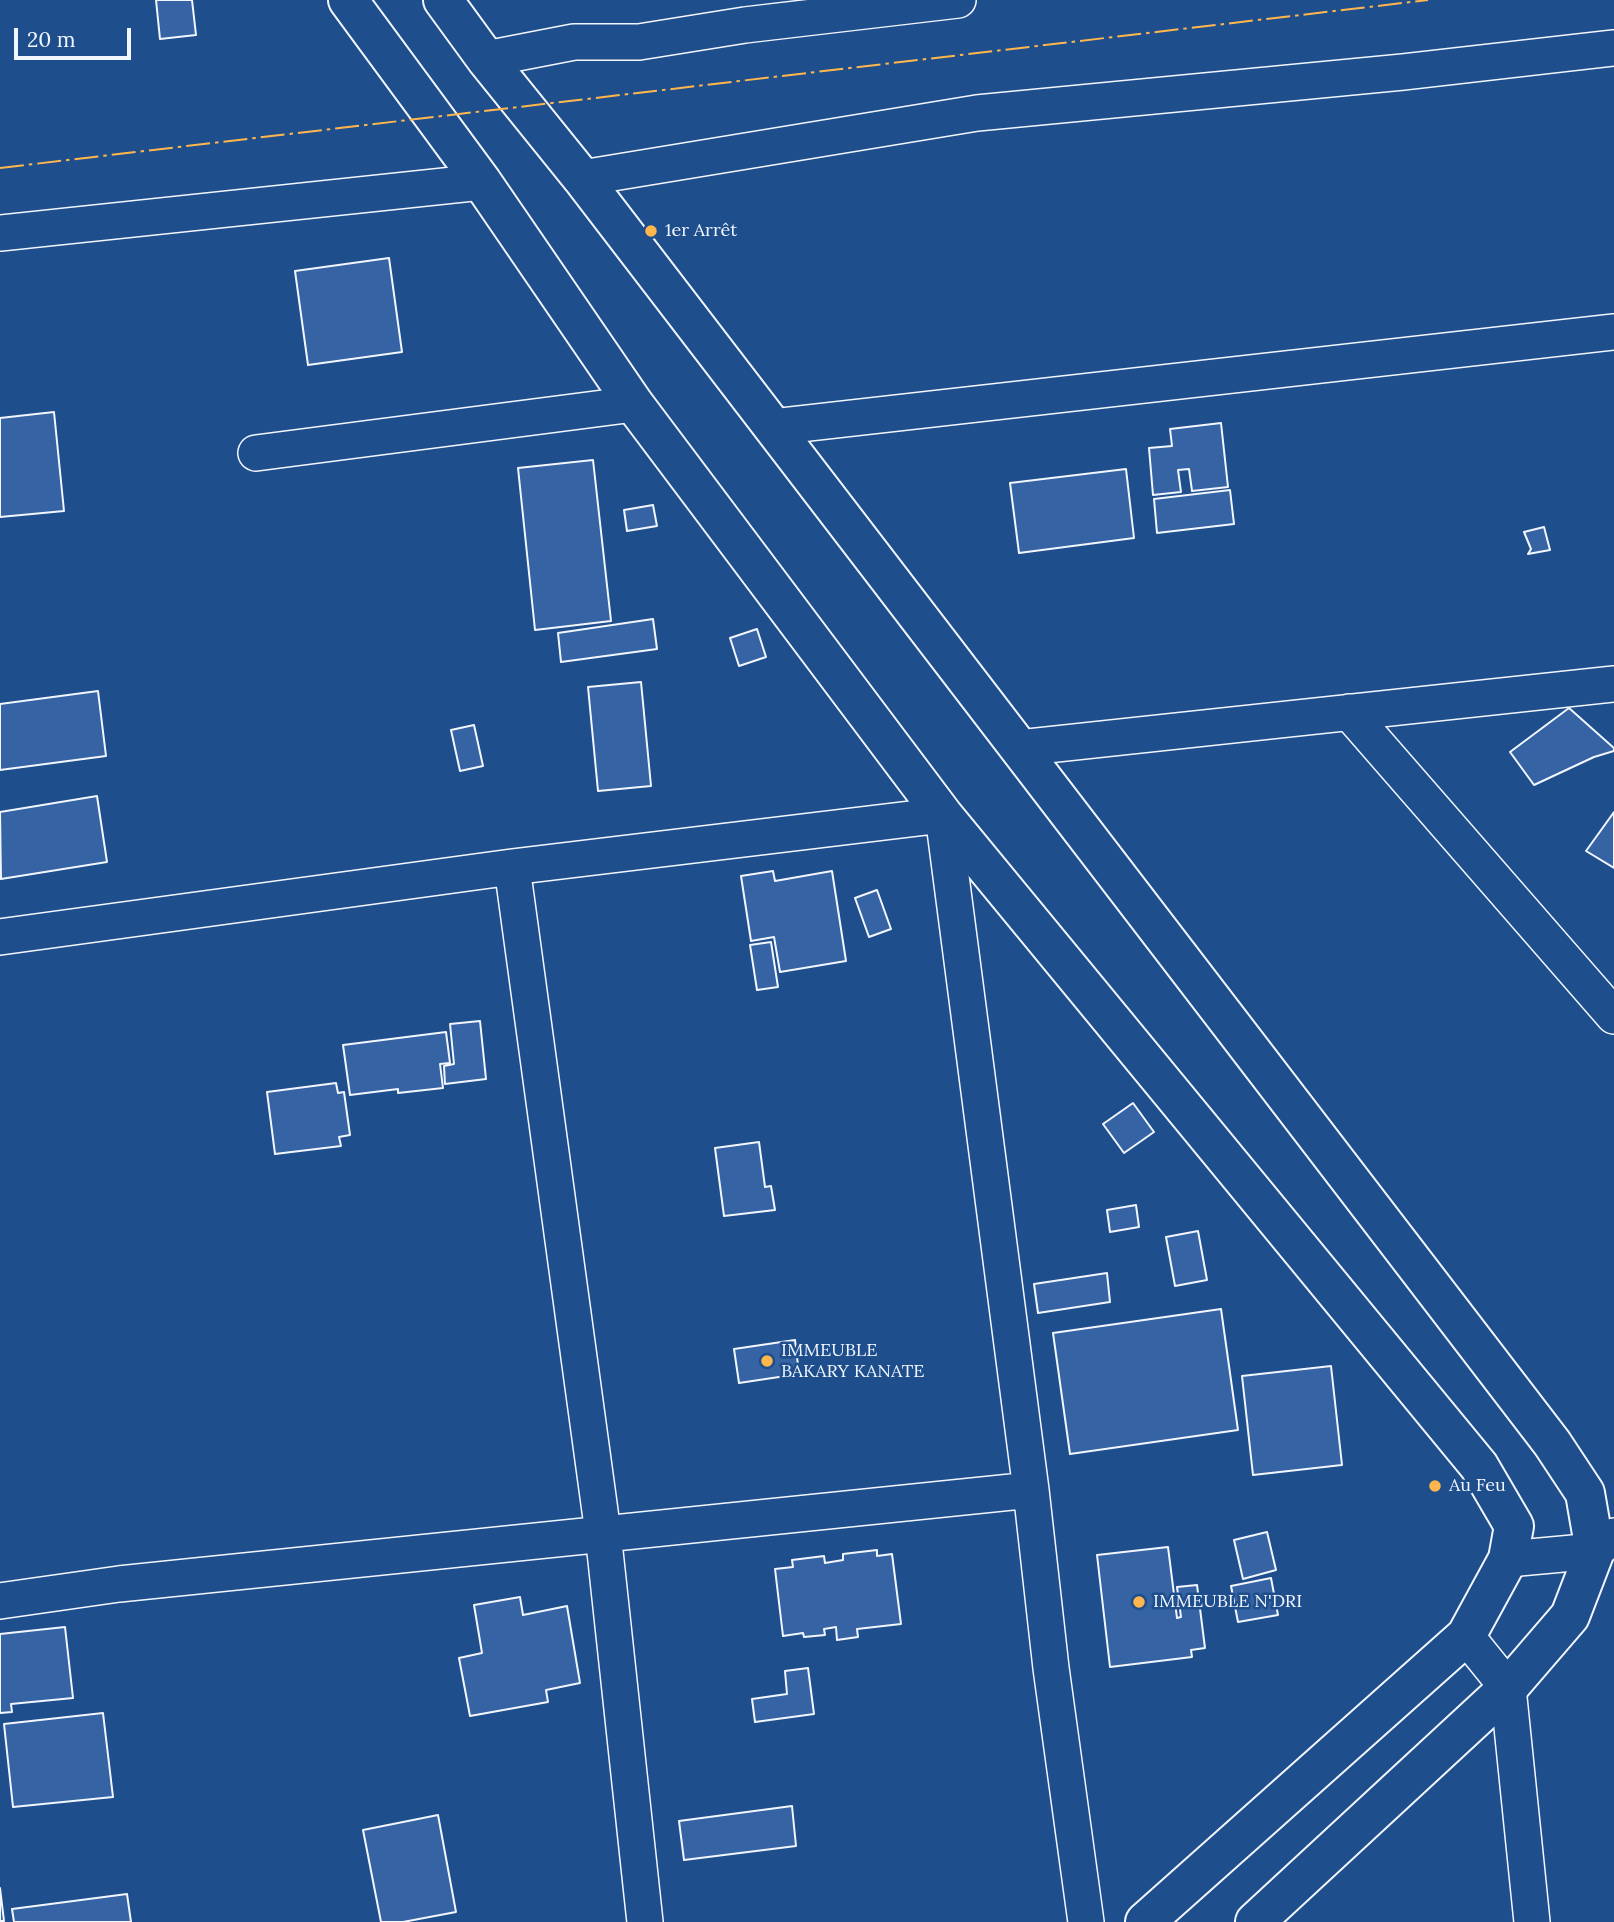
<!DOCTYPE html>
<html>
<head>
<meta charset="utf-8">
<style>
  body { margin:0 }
  #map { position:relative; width:1614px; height:1922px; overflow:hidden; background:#1f4e8c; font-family:Lora,serif }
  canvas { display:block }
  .scale { position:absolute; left:14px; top:28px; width:117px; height:32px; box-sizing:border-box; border:4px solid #f2f6ff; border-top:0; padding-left:9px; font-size:21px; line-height:24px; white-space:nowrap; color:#f2f6ff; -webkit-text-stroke:5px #1f4e8c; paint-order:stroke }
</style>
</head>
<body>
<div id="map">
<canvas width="1614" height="1922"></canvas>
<div class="scale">20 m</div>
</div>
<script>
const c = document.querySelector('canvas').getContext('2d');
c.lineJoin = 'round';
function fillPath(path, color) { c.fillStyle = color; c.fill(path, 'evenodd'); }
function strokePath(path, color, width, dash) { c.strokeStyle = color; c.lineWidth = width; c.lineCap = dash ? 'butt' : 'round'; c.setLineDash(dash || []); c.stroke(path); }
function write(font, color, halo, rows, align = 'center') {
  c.font = font + ' Lora,serif'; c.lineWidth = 5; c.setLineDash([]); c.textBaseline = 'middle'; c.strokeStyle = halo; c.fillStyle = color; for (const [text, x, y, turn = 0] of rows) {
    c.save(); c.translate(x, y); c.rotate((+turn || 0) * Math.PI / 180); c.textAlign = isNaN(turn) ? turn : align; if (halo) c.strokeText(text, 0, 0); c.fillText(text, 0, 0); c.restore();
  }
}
const building = new Path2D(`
  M156,0H192L196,35L160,39Z
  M389,258L402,352L308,365L295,271Z
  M54,412L64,511L0,517V418Z
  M1221,423L1228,487L1192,491L1189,469L1178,470L1181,492L1153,495L1149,448L1172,446L1170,429Z
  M593,460L611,621L535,630L518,468Z
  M1126,469L1134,538L1019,553L1010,483Z
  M1230,490L1234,524L1157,533L1154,499Z
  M653,505L657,526L627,531L624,510Z
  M1544,527L1550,550L1528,554L1531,549L1524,532Z
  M653,619L657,649L561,662L558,633Z
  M757,629L766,657L739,666L730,638Z
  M641,682L651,786L598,791L588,687Z
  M98,691L106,756L0,770V704Z
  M1569,708L1614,748V751L1594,757L1534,785L1510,752Z
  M474,725L483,766L460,771L451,730Z
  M97,796L107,862L1,879L0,812Z
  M1614,812V868L1586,851Z
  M773,871L775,881L832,871L846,961L780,972L774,937L751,941L741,876Z
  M877,890L891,929L869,937L855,898Z
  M771,942L778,987L757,990L750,945Z
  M480,1021L486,1079L445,1084L444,1066L454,1064L450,1024Z
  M446,1032L450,1063L440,1064L443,1088L398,1093V1089L350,1095L343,1045Z
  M336,1083L338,1093L344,1092L350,1135L339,1137L341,1146L275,1154L267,1092Z
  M1133,1103L1154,1132L1124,1153L1103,1124Z
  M759,1142L765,1187L771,1186L775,1210L724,1216L715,1148Z
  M1136,1205L1139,1227L1110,1232L1107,1210Z
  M1198,1231L1207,1280L1175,1286L1166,1237Z
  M1107,1273L1110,1302L1038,1313L1034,1284Z
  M1221,1309L1238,1430L1070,1454L1053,1333Z
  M795,1340L799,1374L739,1383L734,1349Z
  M1331,1366L1342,1465L1253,1475L1242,1376Z
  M1267,1532L1276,1570L1243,1579L1234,1540Z
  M1168,1547L1177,1618L1181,1617L1177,1587L1197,1585L1205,1648L1191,1650L1192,1657L1110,1667L1097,1555Z
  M877,1550V1556L892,1554L901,1624L857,1629L858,1637L837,1640L836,1627L824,1629L825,1635L804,1637L803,1633L783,1636L775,1569L793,1567L792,1560L824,1556L825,1563L843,1560V1554Z
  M1271,1578L1278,1615L1238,1622L1231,1586Z
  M520,1597L523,1615L567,1606L580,1683L546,1690L548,1702L470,1716L459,1658L482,1653L474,1605Z
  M65,1627L73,1698L11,1704L12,1712L0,1713V1634Z
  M808,1668L814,1714L755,1722L752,1699L787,1694L785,1671Z
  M103,1713L113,1797L13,1807L4,1724Z
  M792,1806L796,1846L684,1860L679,1821Z
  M438,1815L456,1912L403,1922H381L363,1830Z
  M0,1888L4,1921H0Z
  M127,1894L131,1922H14L12,1909Z`);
fillPath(building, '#3563a3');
strokePath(building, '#f2f6ff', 2);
const minor = new Path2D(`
  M486,59L574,42H639L745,25L958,0
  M582,178L977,113L1403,72L1614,48
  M0,233L482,182
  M773,427L1614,332
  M256,453L634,404
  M1349,712L1614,1016
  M1019,748L1614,684
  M512,867L603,1533L645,1922
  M0,937L512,867L943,815L1031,1490L1051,1668L1086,1922
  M1508,1559L1595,1551L1614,1536
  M0,1601L119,1584L1031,1490
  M1466,1636L1508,1688L1532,1922`);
const secondary = new Path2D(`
  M348,0L482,182L634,404L943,815L1479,1466L1514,1526L1508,1559L1466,1636L1145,1922
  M443,0L486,59L582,178L1552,1443L1585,1493L1595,1551L1570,1616L1508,1688L1255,1922`);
strokePath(minor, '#f2f6ff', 38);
strokePath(secondary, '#f2f6ff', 42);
strokePath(minor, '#1f4e8c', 35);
strokePath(secondary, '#1f4e8c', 38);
strokePath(new Path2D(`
  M0,168L1428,0`), '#ffb74d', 2, [24, 5, 3.5, 5]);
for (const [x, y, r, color] of [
  [651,231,7,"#ffb74d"],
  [767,1361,7,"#ffb74d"],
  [1435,1486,7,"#ffb74d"],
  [1139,1602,7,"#ffb74d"]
]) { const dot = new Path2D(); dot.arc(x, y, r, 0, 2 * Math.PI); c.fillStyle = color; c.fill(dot); strokePath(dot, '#1f4e8c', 2.5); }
write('18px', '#f2f6ff', '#1f4e8c', [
  ["1er Arrêt",665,231],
  ["IMMEUBLE",781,1351],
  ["BAKARY KANATE",781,1372],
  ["Au Feu",1449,1486],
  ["IMMEUBLE N'DRI",1153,1602]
], 'left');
</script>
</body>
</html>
